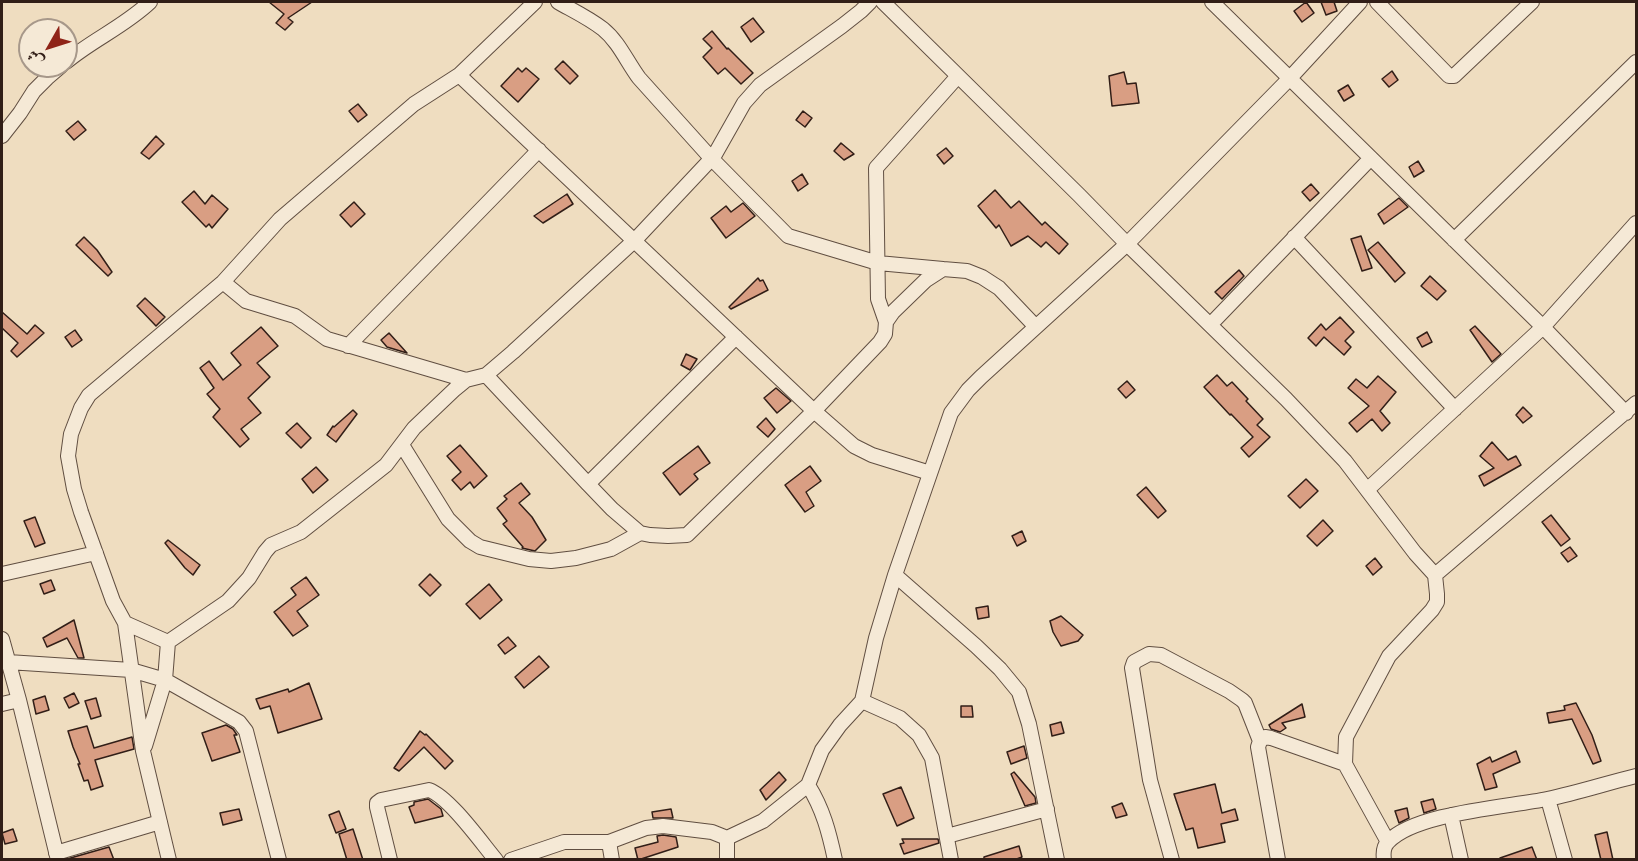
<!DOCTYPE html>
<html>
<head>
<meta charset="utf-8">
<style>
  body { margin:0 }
  #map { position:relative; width:1638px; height:861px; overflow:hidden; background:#efddc0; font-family:"EB Garamond",Amiri,serif }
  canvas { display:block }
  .frame { position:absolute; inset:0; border:3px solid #311e17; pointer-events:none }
  .north { position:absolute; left:18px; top:18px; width:60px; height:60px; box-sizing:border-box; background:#f5e9d6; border:2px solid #a7988a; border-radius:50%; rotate:231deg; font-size:16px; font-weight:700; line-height:24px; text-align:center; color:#311e17 }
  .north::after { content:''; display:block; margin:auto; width:21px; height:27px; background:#8f2418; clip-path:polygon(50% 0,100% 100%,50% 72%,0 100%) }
</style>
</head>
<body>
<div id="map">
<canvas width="1638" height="861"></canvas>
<div class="frame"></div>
<div class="north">ش</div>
</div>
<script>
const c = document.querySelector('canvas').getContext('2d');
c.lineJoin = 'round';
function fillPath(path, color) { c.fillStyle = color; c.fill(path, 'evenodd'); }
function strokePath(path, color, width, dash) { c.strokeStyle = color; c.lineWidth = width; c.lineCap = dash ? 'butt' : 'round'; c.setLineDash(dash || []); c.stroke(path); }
const building = new Path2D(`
  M269,2H312L288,18L293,22L285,30L276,23L284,14Z
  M1306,2L1314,13L1302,22L1294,11Z
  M1321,2H1334L1337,11L1326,15Z
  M753,18L764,32L751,42L741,27Z
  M712,31L727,49L728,48L753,73L741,84L725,68L718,74L703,57L712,48L703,39Z
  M563,61L578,76L570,84L555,69Z
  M518,68L522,72L526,68L539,79L518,102L501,86Z
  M1392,71L1398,80L1389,87L1382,79Z
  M1124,72L1127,84L1136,83L1139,103L1112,106L1109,76Z
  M1348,85L1354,95L1344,101L1338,91Z
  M358,104L367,115L358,122L349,111Z
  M803,111L812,118L805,127L796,120Z
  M78,121L86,130L74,140L66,131Z
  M156,136L164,144L149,159L141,153Z
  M841,143L854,154L844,160L834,151Z
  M946,148L953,156L944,164L937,155Z
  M1418,161L1424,171L1414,177L1409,167Z
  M802,174L808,184L798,191L792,181Z
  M1311,184L1319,193L1310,201L1302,192Z
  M995,190L1011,208L1019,201L1042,225L1045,222L1068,244L1059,254L1046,242L1041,247L1028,236L1011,246L999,225L996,228L978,206Z
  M194,191L205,204L212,195L228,209L212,228L209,224L206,227L182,202Z
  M567,194L573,204L543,223L534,216Z
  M1399,198L1408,207L1384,224L1378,214Z
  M354,202L365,214L351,227L340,215Z
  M743,203L755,216L726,238L711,218L726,206L731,212Z
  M1361,236L1372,268L1362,271L1351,239Z
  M84,237L97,250L112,272L108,276L76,245Z
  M1378,242L1405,273L1395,282L1368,250Z
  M1239,270L1244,276L1222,299L1215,292Z
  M1430,276L1446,291L1437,300L1421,286Z
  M758,278L760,281L763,280L768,290L731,309L729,307Z
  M145,298L165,317L156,326L137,306Z
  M2,312L27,334L35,325L44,333L17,357L11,351L18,343L2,328Z
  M1340,317L1354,332L1345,341L1351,347L1344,355L1324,337L1316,346L1308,338L1321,324L1326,330Z
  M1475,326L1501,354L1492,362L1470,330Z
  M261,327L278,346L257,363L270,377L248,398L261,413L241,429L249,439L240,447L213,417L220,409L207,394L214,388L200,368L209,361L223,380L241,365L231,353Z
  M75,330L82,340L72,347L65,337Z
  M1427,332L1432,342L1422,347L1417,338Z
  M389,333L407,353L387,347L381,340Z
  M686,354L697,359L690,370L681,365Z
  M1217,375L1227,386L1232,382L1248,399L1246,401L1263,419L1257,425L1270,437L1249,457L1241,448L1253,437L1231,414L1230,415L1204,387Z
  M1378,376L1396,392L1380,411L1390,423L1382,431L1372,419L1357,432L1349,423L1369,406L1348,388L1356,379L1367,388Z
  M1127,381L1135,390L1126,398L1118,389Z
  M776,388L791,401L777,413L764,398Z
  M1523,407L1532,416L1523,423L1516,415Z
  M353,410L357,414L336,442L327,435L333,426L334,427Z
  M766,418L775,429L768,437L757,427Z
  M297,423L311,438L301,448L286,433Z
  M1492,442L1508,460L1516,456L1521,465L1484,486L1479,476L1494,468L1480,456Z
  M460,445L487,476L474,488L470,482L461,490L452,480L461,472L447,456Z
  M698,446L710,463L694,474L698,479L680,495L663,473Z
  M810,466L821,481L806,492L814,506L805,512L785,485Z
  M316,467L328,480L313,493L302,479Z
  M1306,479L1318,491L1300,508L1288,496Z
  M521,483L530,494L519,503L532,517L546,540L535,551L522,548L523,547L503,524L507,521L497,508L507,499L504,496Z
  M1146,487L1166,511L1158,518L1137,495Z
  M1551,515L1570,539L1561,546L1542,522Z
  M35,517L45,543L35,547L24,521Z
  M1323,520L1333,531L1317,546L1307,536Z
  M1022,531L1026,541L1017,546L1012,536Z
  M168,540L200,565L193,575L185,568L165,543Z
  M1570,547L1577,556L1568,562L1561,553Z
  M1375,558L1382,567L1373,575L1366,566Z
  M430,574L441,585L430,596L419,585Z
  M306,577L319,595L297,611L308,626L293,636L274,612L296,595L291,588Z
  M51,580L55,590L44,594L40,584Z
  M489,584L502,600L480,619L466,604Z
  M988,606L989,617L978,619L976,608Z
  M1061,616L1083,635L1078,641L1061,646L1053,632L1050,621Z
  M74,620L84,658H78L67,638L47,647L43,638Z
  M508,637L516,646L505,654L498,645Z
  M539,656L549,667L524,688L515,677Z
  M309,683L322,719L278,733L270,706L260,709L256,699L288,689L289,692Z
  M74,693L79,703L69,708L64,698Z
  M45,696L49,710L36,714L33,700Z
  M96,698L101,716L91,719L85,701Z
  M1576,703L1592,735L1601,761L1593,764L1572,719L1549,723L1547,713L1565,710L1564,706Z
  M1302,704L1305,717L1282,723L1286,728L1280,732L1271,729L1269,725Z
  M961,706H972L973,717H961Z
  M1061,722L1064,733L1052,736L1050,725Z
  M226,725L233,729L237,735H234L240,752L212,761L202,733Z
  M87,726L94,748L132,737L134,749L95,760L103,786L91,790L88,780L84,781L78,764H80L73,747L68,731Z
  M420,731L425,735L426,734L453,761L445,769L424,747L399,771L394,768Z
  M1024,746L1027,758L1011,764L1007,752Z
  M1516,751L1520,762L1493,774L1497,787L1485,790L1477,764L1490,757L1492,762Z
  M779,772L786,780L766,800L760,790Z
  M1014,772L1035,797L1036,803L1025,806L1011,774Z
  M1215,784L1222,813L1235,809L1238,820L1221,824L1225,842L1198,848L1193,828L1186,830L1174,794Z
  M901,787L914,818L897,826L883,794Z
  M428,799L441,809L443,816L415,823L409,807L414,805V802Z
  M1433,799L1436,809L1424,813L1421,802Z
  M1122,803L1127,815L1116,818L1112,807Z
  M1407,808L1409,818L1399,823L1395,811Z
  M239,809L242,820L223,825L220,813Z
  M671,809L673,818H653L652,812Z
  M339,811L346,829L336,833L329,815Z
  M13,829L17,841L5,844L2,833Z
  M353,829L363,860H347L339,834Z
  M1607,832L1613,860H1601L1595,835Z
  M663,835L676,837L678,847L638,860L635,848L658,842L657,836Z
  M902,839H938L939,843L904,854L900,844L904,843Z
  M1019,846L1022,857L1014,860H984V857Z
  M109,847L114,860H67V859Z
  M1532,847L1537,860H1501L1500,858Z`);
fillPath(building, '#d99e83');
strokePath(building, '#311e17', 1.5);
const street = new Path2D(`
  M558,2C572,10 589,18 603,29C619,42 627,62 639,78L711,158L788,236L878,263L943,269
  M1212,2L1543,327L1626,413
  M1360,2L1290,78L1127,244L1286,399L1345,461L1415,553L1435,575L1437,594V602L1432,610L1389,656L1346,737L1345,764L1388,842
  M1377,2L1449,76H1454L1532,2
  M66,62C92,40 125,26 150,2
  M459,75L814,411L854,446L872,455L930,473
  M2,136L20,113L34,91L47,78L61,66
  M1294,237L1455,409
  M1454,240L1636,62
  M223,282L246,301L295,316L327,339L466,380
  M886,322L878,299L876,168L958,76
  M1210,325L1371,158
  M736,337L588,484L486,375L513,352L635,240L714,156L744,103L760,85L842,26L861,11L870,2
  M348,346L539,150
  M402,445L448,519L470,541L480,547L529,559L551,561L576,558L611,549L640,533
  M588,484L612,509L640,533L650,535L668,536L687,535L814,411L880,342L885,334L886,322L893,312L926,280L943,269L967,271L982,277L999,288L1036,327
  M1367,490L1543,327L1636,223
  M2,574L96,553
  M895,575L976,646L1000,669L1019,692L1029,724L1057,860
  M1435,575L1636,403
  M125,623L168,642
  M2,639L19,700L58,860
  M8,662L131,670L165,680L239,722L246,731L279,860
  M862,701L900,718L919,735L932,758L951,860
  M2,704L19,700
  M1260,741L1265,737L1271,738L1345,764
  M145,746L165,680L168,642L228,601L249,578L265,552L271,545L301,532L386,465L414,428L455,389L466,380L486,375
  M808,785C823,809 829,832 835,860
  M1548,799L1565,860
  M1451,815L1461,860
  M947,836L1047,809
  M609,842L612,860
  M56,853L160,822
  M169,860L143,751L125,623L113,601L81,512L74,489L68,456L71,434L81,408L89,395L223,282L280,219L414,104L459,75L535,2
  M390,860L377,807V803L381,800L429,790C449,797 481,842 496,860
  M511,860L564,842H609L646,828L663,826L712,832L727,838
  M727,860V838L763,821L808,785L822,750L840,725L862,701L876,638L895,575L951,413L968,390L981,377L1127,244L1079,195L883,2
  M1172,860L1150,780L1132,668L1134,662L1149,654L1161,655L1229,691L1242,700L1245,703L1260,741L1258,747L1278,860
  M1384,860C1383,853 1383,847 1388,842C1414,813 1508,807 1547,799C1577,793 1607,783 1636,776`);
strokePath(street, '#604e41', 16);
strokePath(street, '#f5e9d6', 14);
</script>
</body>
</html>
